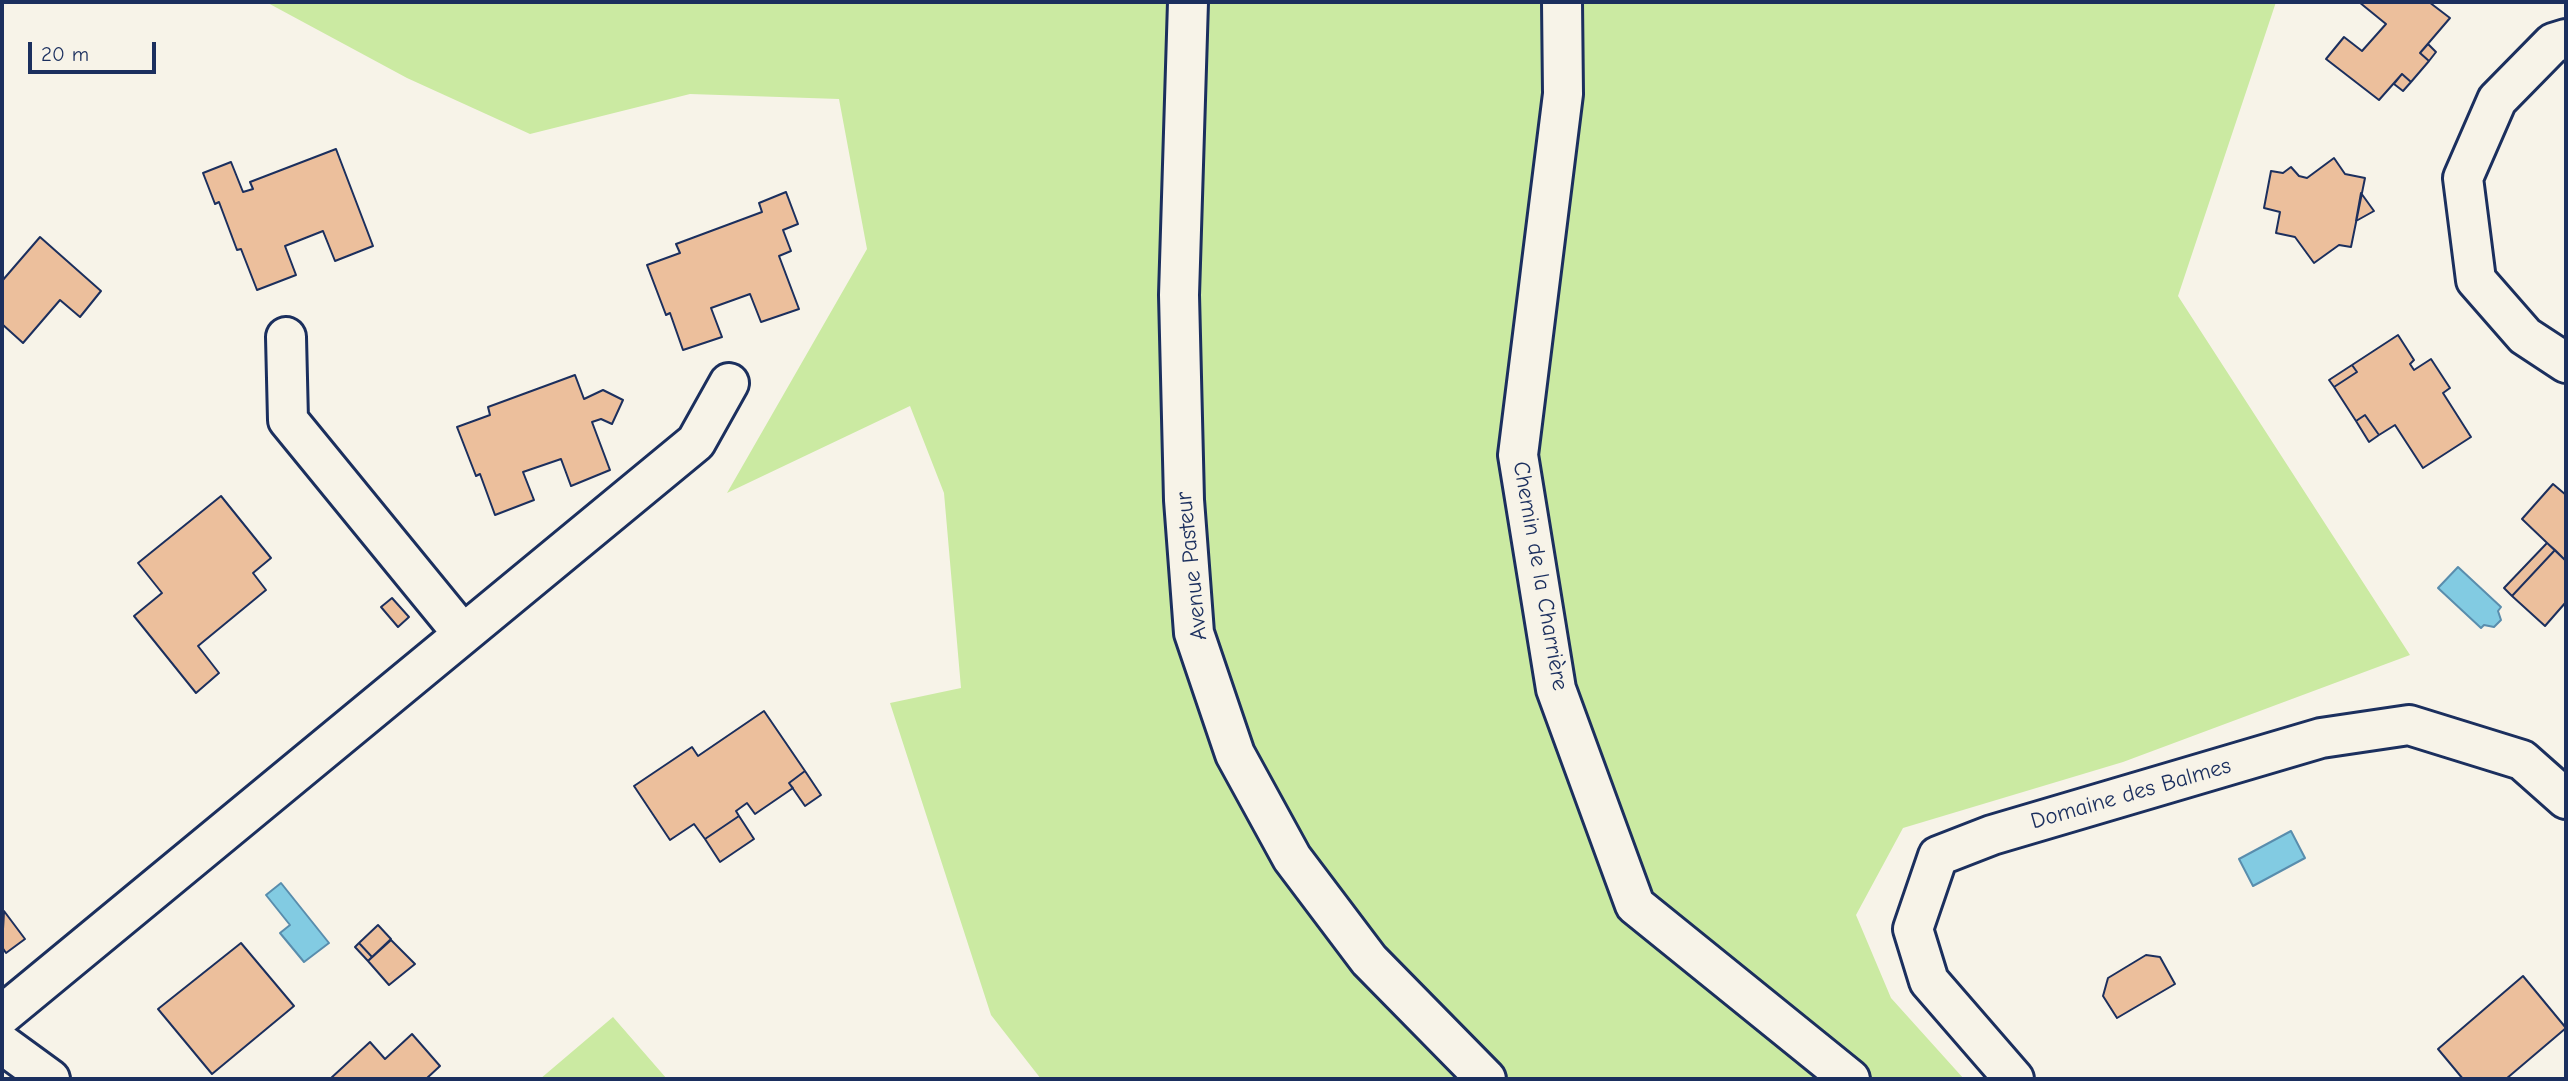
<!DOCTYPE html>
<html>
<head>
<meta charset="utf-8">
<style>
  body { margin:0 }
  #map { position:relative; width:2568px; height:1081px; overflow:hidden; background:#f7f3e8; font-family:"Comic Neue",sans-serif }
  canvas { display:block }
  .frame { position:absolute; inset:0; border:4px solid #1b2f5e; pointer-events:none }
  .scale { position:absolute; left:28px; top:42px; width:128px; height:32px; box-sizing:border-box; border:4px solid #1b2f5e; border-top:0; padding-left:9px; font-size:21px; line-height:24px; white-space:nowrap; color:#1b2f5e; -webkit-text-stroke:5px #f7f3e8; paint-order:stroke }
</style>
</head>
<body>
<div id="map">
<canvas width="2568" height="1081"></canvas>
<div class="frame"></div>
<div class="scale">20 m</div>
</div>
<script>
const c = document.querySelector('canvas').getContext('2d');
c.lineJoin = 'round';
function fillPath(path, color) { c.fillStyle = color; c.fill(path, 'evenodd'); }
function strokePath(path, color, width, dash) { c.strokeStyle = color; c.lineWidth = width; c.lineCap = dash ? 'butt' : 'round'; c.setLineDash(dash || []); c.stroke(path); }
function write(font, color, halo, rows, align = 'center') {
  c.font = font + ' "Comic Neue",sans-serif'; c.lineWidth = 5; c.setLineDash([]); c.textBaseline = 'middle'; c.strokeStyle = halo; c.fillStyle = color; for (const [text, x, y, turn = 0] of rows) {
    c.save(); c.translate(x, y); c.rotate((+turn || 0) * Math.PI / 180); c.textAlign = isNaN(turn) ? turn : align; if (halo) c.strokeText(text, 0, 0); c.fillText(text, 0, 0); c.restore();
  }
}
fillPath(new Path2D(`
  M266,2H2276L2178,296L2410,655L2123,762L1903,828L1856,915L1891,998L1964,1079H1041L991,1015L890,703L961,688L944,493L910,406L727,493L867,249L839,99L690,94L530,134L407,78Z
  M613,1017L667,1079H540Z`), '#cbeaa2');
const water = new Path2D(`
  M2458,567L2501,607L2498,611L2501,620L2494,627L2484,625L2481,628L2438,588Z
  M2291,831L2305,858L2253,886L2239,859Z
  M281,883L329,943L304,962L280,933L290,925L266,895Z`);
fillPath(water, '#82cbe2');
strokePath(water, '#598dad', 2);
const building = new Path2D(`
  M2359,2H2429L2450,18L2420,53L2429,61L2411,82L2402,74L2379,100L2326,59L2344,37L2362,51L2386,24Z
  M2428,44L2436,52L2429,61L2420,53Z
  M2402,74L2411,82L2403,91L2394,84Z
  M336,149L373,246L335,261L323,231L285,246L296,275L257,290L241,249L237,250L219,202L215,204L203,173L231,162L243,192L253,189L250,182Z
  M2334,158L2345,174L2365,178L2351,247L2339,245L2314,263L2295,237L2276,233L2280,212L2264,208L2271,171L2283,173L2291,167L2299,176L2307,178Z
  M786,192L798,224L783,230L791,251L779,256L799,309L761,322L750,294L711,308L722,337L683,350L670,313L666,315L647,265L680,253L676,244L762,212L759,203Z
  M2361,193L2374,211L2356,221Z
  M40,237L101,291L80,317L60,300L23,343L2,324V281Z
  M2398,335L2414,360L2410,364L2414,370L2431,359L2450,388L2443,393L2471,437L2423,468L2395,425L2379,435L2365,415L2356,421L2334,387L2357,372L2352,365Z
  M2352,365L2357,372L2334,387L2329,380Z
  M575,375L584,399L603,390L623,400L612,424L601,419L592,422L610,470L571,486L561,459L523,472L534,500L495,515L480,474L476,476L457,427L490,415L488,407Z
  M2365,415L2379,435L2369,442L2356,421Z
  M2553,484L2566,495V561L2522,519Z
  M221,496L271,558L253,573L266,590L198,646L219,673L196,693L134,616L162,593L138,563Z
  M2547,543L2555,550L2512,596L2504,588Z
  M2555,550L2566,561V602L2545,626L2512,596Z
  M392,598L409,617L398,627L381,607Z
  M764,711L805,771L789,783L793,788L755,814L747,803L736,811L739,816L705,839L694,824L670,840L634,786L692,747L698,756Z
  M805,771L821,795L805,806L789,783Z
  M739,816L754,839L720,862L705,839Z
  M4,911L25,939L6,953L2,947Z
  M378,925L391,939L372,957L359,943Z
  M391,940L415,964L389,985L368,961Z
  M241,943L294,1006L212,1074L158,1009Z
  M359,943L372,957L368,961L355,947Z
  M2146,955L2160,957L2175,984L2117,1018L2103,996L2108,978Z
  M2523,976L2566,1028L2506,1079H2463L2438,1049Z
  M412,1034L440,1066L426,1079H330L370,1042L385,1059Z`);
fillPath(building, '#ecbf9c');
strokePath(building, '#1b2f5e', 2);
const street = new Path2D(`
  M1562,2L1563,94L1518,455L1556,689L1635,905L1850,1079
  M2566,39L2553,43L2497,100L2463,178L2476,280L2525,336L2566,363
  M286,337L288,420L463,634
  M2,1015L696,442L729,383
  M2,1044L50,1079
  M2014,1079L1929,981L1913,929L1938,856L1992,835L2321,738L2409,725L2522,760L2566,799`);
const secondary = new Path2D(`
  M1188,2L1179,295L1184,500L1194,633L1235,754L1292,858L1369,960L1486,1079`);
strokePath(street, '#1b2f5e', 44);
strokePath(secondary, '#1b2f5e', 44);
strokePath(street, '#f7f3e8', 38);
strokePath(secondary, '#f7f3e8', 38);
write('23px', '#1b2f5e', '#f7f3e8', [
  ["Avenue Pasteur",1192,566,-96],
  ["Chemin de la Charrière",1540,576,80],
  ["Domaine des Balmes",2131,794,-16]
]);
</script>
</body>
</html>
